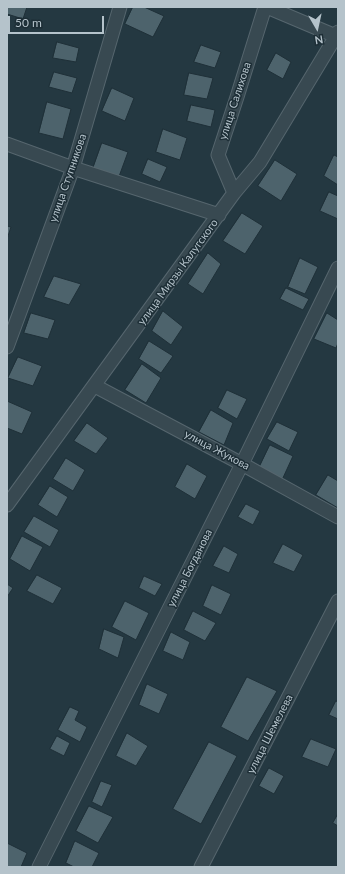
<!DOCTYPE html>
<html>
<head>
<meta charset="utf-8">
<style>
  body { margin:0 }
  #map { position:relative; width:345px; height:874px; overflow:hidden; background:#243841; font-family:Lato,sans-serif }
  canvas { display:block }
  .frame { position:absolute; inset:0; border:8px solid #b5c3cb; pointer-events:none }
  .north { position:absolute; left:297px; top:8px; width:40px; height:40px; -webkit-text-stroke:3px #1d2e36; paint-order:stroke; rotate:171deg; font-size:11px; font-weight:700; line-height:16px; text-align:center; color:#b5c3cb }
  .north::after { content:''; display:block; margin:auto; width:14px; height:18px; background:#b5c3cb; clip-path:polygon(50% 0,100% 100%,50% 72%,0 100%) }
  .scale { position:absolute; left:8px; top:16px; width:96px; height:18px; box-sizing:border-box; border:2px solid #b5c3cb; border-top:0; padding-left:5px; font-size:12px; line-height:14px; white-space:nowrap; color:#b5c3cb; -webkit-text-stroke:3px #1d2e36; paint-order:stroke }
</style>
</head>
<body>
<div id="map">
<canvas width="345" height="874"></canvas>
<div class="frame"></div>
<div class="north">N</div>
<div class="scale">50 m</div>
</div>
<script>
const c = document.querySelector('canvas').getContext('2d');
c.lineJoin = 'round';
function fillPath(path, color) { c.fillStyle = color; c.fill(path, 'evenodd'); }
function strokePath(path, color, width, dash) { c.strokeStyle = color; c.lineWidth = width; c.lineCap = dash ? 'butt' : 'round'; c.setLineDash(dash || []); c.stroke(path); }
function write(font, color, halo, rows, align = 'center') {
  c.font = font + ' Lato,sans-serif'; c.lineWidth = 3; c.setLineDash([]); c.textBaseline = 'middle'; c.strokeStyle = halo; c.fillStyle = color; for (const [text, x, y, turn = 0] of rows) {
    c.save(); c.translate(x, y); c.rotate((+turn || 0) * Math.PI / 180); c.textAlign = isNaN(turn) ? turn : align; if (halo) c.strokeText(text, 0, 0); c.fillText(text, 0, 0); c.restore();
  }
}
const building = new Path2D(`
  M7,7H27L23,19L7,14Z
  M133,7H144L164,16L153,37L125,24Z
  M57,42L79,48L76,62L53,58Z
  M201,45L221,52L215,68L194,62Z
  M276,53L291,62L283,79L267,70Z
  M54,72L77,78L72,93L49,87Z
  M189,73L213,78L207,99L184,95Z
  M112,88L134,98L125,121L102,111Z
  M47,102L71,109L63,139L39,133Z
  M191,105L215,110L211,127L187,121Z
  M163,129L187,138L180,160L156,152Z
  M102,143L128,152L117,182L91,174Z
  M334,155L338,157V185L324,176Z
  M148,159L167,167L160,182L142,174Z
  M275,160L297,174L281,201L258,186Z
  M329,192L338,196V219L320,211Z
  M242,213L263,226L245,254L223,241Z
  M7,226L11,227L7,239Z
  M208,253L221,264L203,294L188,284Z
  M300,258L318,267L305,294L288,287Z
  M54,276L81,284L69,305L44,297Z
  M286,288L309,299L303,310L280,299Z
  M163,311L183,327L171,345L152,331Z
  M31,313L55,320L48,339L24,333Z
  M327,313L338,320V343L336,348L314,339Z
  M149,341L173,356L161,373L139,359Z
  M18,357L42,366L33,386L8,378Z
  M142,364L161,378L146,403L125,390Z
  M227,390L247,399L237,419L218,408Z
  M7,401L32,412L22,434L7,428Z
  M211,410L233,423L224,445L199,432Z
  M277,422L298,432L289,451L267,439Z
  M87,423L108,438L96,454L74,441Z
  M270,445L293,456L282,480L258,470Z
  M66,458L85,470L73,491L53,479Z
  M187,464L207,476L195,499L175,487Z
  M328,475L338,481V508L316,495Z
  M50,486L68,497L57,517L38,505Z
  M246,504L260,511L253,525L238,517Z
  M34,516L59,530L50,547L24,532Z
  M22,536L43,547L30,571L10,559Z
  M283,544L303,555L294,572L273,563Z
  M224,546L238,554L229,573L213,566Z
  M37,575L62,588L53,604L27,591Z
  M144,576L162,584L155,596L139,588Z
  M7,584L13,588L7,597Z
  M212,585L231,594L221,615L203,606Z
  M125,601L149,613L136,640L112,627Z
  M193,611L216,623L205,641L184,630Z
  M104,629L124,637L118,658L99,649Z
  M171,632L190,642L183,660L163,651Z
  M247,677L277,691L248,741L221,727Z
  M147,684L168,694L159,714L139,705Z
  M336,701L338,702V719L329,715Z
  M70,707L79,711L75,720L87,727L80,742L58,730Z
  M127,733L148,746L136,766L116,756Z
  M57,736L70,743L64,756L50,749Z
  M311,739L336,749L328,767L302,757Z
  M209,742L237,756L201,824L173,809Z
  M269,768L284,776L274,794L259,786Z
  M101,781L112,785L102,807L92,802Z
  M89,806L113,817L98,843L76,831Z
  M338,814V826L333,823Z
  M75,841L99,853L92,867H74L66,863Z
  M7,843L27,853L21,867H7Z`);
fillPath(building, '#4d636c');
strokePath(building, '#1f3038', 1);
const minor = new Path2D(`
  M267,7L338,37
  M7,144L73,168L219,215
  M234,193L218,155L237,97L265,7
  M7,347L73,168L120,7
  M95,386L242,464L338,517
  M7,505L234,193L260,162L336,36L338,32
  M39,867L242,464L338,268
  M201,867L338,601`);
strokePath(minor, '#56666e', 15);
strokePath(minor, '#384951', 13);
write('11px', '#b5c3cb', '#1d2e36', [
  ["улица Салихова",235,101,-72],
  ["улица Ступникова",68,178,-71],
  ["улица Мирзы Калугского",178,272,-54],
  ["улица Жукова",217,450,28],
  ["улица Богданова",190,568,-63],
  ["улица Шемелева",270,734,-63]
]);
</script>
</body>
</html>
